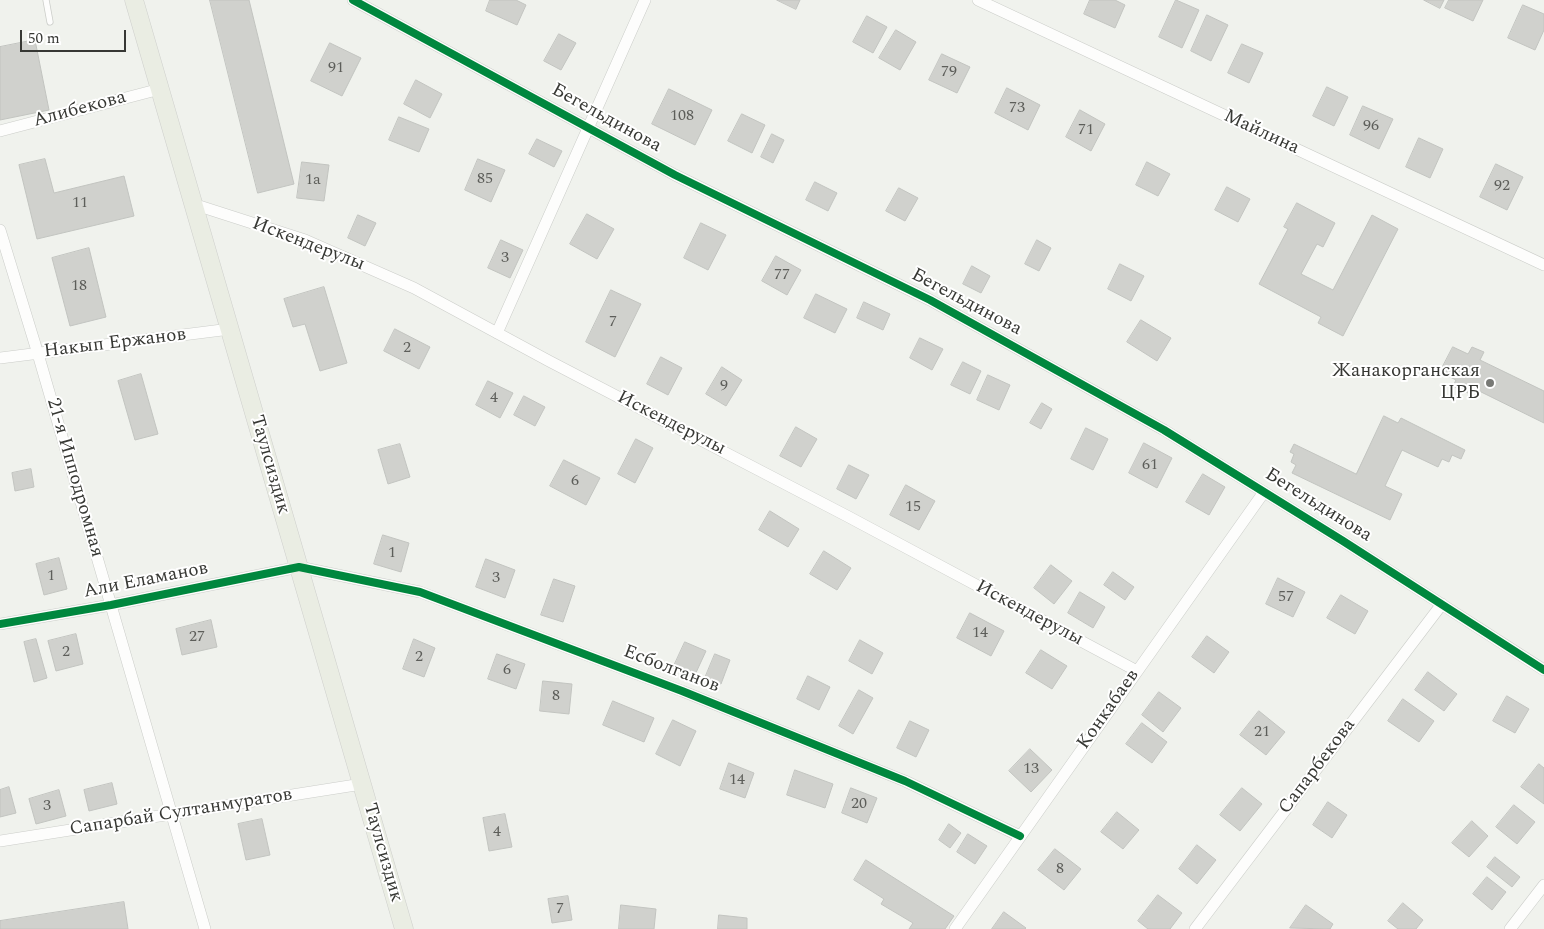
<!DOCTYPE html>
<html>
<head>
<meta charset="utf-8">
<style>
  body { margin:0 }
  #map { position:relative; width:1544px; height:929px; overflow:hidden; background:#f0f2ed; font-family:Spectral,serif }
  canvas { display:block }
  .scale { position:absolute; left:20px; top:30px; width:106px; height:22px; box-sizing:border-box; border:2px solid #373834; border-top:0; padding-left:6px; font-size:15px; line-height:18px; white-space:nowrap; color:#373834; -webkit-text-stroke:4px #fff; paint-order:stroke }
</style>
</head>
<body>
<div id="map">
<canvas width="1544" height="929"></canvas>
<div class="scale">50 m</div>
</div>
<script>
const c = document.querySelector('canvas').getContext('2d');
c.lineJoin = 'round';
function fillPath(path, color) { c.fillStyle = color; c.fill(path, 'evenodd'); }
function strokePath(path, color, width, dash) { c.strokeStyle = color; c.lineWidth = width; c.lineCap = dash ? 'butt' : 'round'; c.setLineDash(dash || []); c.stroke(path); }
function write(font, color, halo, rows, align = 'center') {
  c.font = font + ' Spectral,serif'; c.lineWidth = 4; c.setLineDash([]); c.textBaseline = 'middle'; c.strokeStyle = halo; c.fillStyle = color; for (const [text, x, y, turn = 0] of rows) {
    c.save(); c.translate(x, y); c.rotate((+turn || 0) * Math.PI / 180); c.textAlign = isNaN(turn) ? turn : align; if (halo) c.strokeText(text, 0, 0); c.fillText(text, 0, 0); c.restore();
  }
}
const building = new Path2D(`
  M210,0H249L294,184L258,193Z
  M490,0H516L526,5L517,25L486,11Z
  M777,0H800L796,9Z
  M1090,0H1115L1125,5L1115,28L1084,14Z
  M1176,0L1199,10L1182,48L1159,37Z
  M1424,0H1444L1440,8Z
  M1449,0H1483L1473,21L1445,8Z
  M1523,5L1544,14V30L1535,50L1508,38Z
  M1207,15L1228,25L1211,61L1191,51Z
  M867,16L887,27L873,53L853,42Z
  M896,30L916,42L900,70L879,58Z
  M559,34L576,43L561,70L544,61Z
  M35,40L49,110L0,120V47Z
  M330,43L361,58L342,96L311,81Z
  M1242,44L1263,53L1249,83L1228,73Z
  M942,54L970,67L957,93L929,80Z
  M416,80L442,94L430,118L404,104Z
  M1327,87L1348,97L1334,126L1313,116Z
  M1007,88L1040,105L1028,130L995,113Z
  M669,89L712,110L695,145L652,124Z
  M1363,106L1393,119L1379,149L1350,135Z
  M1080,110L1105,124L1091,151L1066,137Z
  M742,114L765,125L752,153L728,141Z
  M399,117L429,129L419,152L389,140Z
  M772,134L784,140L773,163L761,157Z
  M1419,138L1443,149L1430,178L1406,167Z
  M537,139L562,151L554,167L529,154Z
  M45,159L54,193L124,176L134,216L37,239L19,165Z
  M478,159L505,170L491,202L465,190Z
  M302,162L329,165L324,201L297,198Z
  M1147,162L1170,174L1158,196L1136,185Z
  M1496,164L1523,177L1507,210L1480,197Z
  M815,182L837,193L828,211L806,200Z
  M1227,187L1250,199L1238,222L1215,210Z
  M899,188L918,198L905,221L886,211Z
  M1297,203L1335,223L1323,247L1317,244L1301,274L1333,290L1372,215L1398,229L1343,336L1318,323L1321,317L1259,284L1288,229L1284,227Z
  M587,214L614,229L597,259L570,244Z
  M358,215L376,223L365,246L348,238Z
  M701,223L726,235L708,270L684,258Z
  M501,240L523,250L510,278L488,268Z
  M1037,240L1051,248L1039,271L1025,264Z
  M89,248L106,317L70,326L52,258Z
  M776,256L801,270L787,295L762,281Z
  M1120,264L1144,276L1131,301L1108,289Z
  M972,266L990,276L981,293L963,284Z
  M324,287L347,363L320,371L305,324L293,327L284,299Z
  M611,290L641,304L615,357L586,342Z
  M816,294L847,309L835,333L804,318Z
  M864,302L890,314L883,330L857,318Z
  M1141,320L1171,338L1157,361L1127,342Z
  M395,329L430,347L419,369L384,351Z
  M920,338L943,349L932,370L910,358Z
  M1453,347L1468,354L1472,347L1484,352L1480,360L1544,391V423L1471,387L1468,393L1453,386L1456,380L1440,372Z
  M661,357L682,368L668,395L647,384Z
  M963,362L981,371L970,394L951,385Z
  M722,367L742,380L726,406L706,394Z
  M141,374L158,434L135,440L118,381Z
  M988,375L1010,385L999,410L977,400Z
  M488,381L513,393L500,418L476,405Z
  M524,396L545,407L535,426L514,415Z
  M1042,403L1052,409L1041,429L1030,423Z
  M1384,416L1398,423L1401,418L1465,450L1461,459L1452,455L1449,462L1442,459L1438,467L1402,450L1385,486L1402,494L1390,520L1292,473L1296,465L1291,462L1294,454L1290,452L1294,444L1356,474Z
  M796,427L817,439L801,467L780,456Z
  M1086,428L1108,439L1093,470L1071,459Z
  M636,439L653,448L635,483L618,474Z
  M1144,443L1172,458L1157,488L1129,473Z
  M400,444L410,477L388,484L378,450Z
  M564,460L600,478L586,505L550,486Z
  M849,465L869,475L856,499L837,489Z
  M31,469L34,487L15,491L12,473Z
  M1203,474L1225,487L1209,515L1186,502Z
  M906,485L935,501L919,530L890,515Z
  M770,511L799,529L788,547L759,530Z
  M383,535L409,543L401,572L374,564Z
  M824,551L851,568L837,590L810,574Z
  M59,558L67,589L44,595L36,564Z
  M486,559L515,570L505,598L476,587Z
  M1051,565L1072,581L1054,604L1034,588Z
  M1113,572L1134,587L1125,600L1104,585Z
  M1278,578L1305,592L1293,617L1266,604Z
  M554,579L575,586L563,622L541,615Z
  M1080,592L1105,607L1093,628L1068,613Z
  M1341,595L1368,611L1355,634L1327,618Z
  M970,613L1004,631L991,656L957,638Z
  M211,620L217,647L182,655L176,629Z
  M76,634L83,664L56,671L48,641Z
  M1207,636L1229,652L1214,673L1192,657Z
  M36,639L47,678L34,682L24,642Z
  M414,639L435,648L424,677L403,669Z
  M860,640L883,653L872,674L849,661Z
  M685,642L706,651L694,677L673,668Z
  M1041,650L1067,666L1052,689L1026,673Z
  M497,654L525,664L516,689L488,679Z
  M715,654L730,660L721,684L705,678Z
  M1428,672L1457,694L1444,711L1415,690Z
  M808,676L830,687L819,710L797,699Z
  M543,681L572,684L569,714L540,711Z
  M859,690L873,698L853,734L839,726Z
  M1159,692L1181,708L1163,732L1142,715Z
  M1507,696L1529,709L1515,733L1493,721Z
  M1403,699L1434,721L1419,742L1388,721Z
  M613,701L654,718L644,742L603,725Z
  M1259,711L1285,732L1266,755L1240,735Z
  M673,720L696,731L680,766L656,754Z
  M910,721L929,730L916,757L897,748Z
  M1142,723L1167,742L1152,763L1126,744Z
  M1030,749L1052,770L1031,792L1009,771Z
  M729,763L754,773L745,798L720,789Z
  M1539,764L1544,768V804L1521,787Z
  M795,770L833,784L825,808L787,795Z
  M112,783L117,804L89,811L84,790Z
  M9,787L16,813L0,817V790Z
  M851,788L877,798L867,823L842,813Z
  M1242,788L1262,804L1240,831L1220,815Z
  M59,790L66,816L36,824L29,799Z
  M1328,802L1347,815L1332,838L1313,825Z
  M1514,805L1535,822L1517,844L1496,827Z
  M1117,812L1139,830L1123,849L1101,832Z
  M505,814L512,847L489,851L483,818Z
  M262,819L270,855L246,860L238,824Z
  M1472,821L1488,836L1469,857L1452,843Z
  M949,824L961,833L950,848L939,840Z
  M968,834L987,846L975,864L957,852Z
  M1197,845L1216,860L1197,884L1179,869Z
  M1055,849L1081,869L1064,890L1038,870Z
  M1495,857L1520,877L1512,887L1487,867Z
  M866,860L954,916L945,929H909L913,923L881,904L884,899L854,880Z
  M1487,877L1506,892L1492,910L1473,894Z
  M1158,895L1182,913L1170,929H1148L1138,921Z
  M568,896L572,920L552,923L548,899Z
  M124,902L128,929H0V921Z
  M1403,903L1423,920L1416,929H1398L1388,921Z
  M621,905L656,909L654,929H619Z
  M1306,905L1333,924L1330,929L1290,928Z
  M1004,912L1026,928L1025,929H992Z
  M719,915L747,918V929H718Z`);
fillPath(building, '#d0d1cd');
strokePath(building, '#c2c4c0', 1);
const service = new Path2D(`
  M46,0L50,22`);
const minor = new Path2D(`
  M353,0L675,175L930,300L1164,430L1343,541L1544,670
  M978,0L1544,265
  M0,131L160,89
  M193,204L305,240L414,288L549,361L847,516L1137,671
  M0,230L38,354L205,929
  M497,333L645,0
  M0,358L230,329
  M0,624L111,605L299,567L420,592L682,691L905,781L1020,836
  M0,841L362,784
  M955,929L1264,492
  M1195,929L1442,604
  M1510,929L1544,885`);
const primary = new Path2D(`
  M134,0L404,929`);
strokePath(service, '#cbcdc9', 7);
strokePath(minor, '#cbcdc9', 12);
strokePath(primary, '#cecfcc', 19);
strokePath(service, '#fdfdfc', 5.5);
strokePath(minor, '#fdfdfc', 11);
strokePath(primary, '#eaede3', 18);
strokePath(new Path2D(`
  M353,0L675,175L930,300L1164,430L1343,541L1544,670
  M0,624L111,605L299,567L420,592L682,691L905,781L1020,836`), '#00873e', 8);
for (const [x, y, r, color] of [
  [1490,383,5,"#787975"]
]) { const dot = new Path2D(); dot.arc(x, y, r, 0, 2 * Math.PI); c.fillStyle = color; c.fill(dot); strokePath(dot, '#fff', 2); }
write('16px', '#5d5e5a', null, [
  ["91",336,69],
  ["79",949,73],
  ["73",1017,109],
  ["108",682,117],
  ["96",1371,127],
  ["71",1086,131],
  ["85",485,180],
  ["1а",313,181],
  ["92",1502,187],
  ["11",80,204],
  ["3",505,259],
  ["77",782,276],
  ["18",79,287],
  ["7",613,323],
  ["2",407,349],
  ["9",724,387],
  ["4",494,399],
  ["61",1150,466],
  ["6",575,482],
  ["15",913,508],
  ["1",392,554],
  ["1",51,577],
  ["3",496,579],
  ["57",1286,598],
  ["14",980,634],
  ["27",197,638],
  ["2",66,653],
  ["2",419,658],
  ["6",507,671],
  ["8",556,697],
  ["21",1262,733],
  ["13",1031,770],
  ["14",737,781],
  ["20",859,805],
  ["3",47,807],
  ["4",497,833],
  ["8",1060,870],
  ["7",560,910]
]);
write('19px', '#373834', '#fff', [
  ["Алибекова",80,110,-15],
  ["Бегельдинова",606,119,29],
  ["Майлина",1261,133,25],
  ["Искендерулы",308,245,21],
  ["Бегельдинова",966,303,28],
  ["Накып Ержанов",115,344,-7],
  ["Искендерулы",671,424,27],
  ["Таулсиздик",269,465,74],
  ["21-я Ипподромная",74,478,74],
  ["Бегельдинова",1318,506,32],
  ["Али Еламанов",146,581,-11],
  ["Искендерулы",1029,614,28],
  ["Есболганов",671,670,21],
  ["Конкабаев",1109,710,-55],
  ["Сапарбекова",1318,767,-53],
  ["Сапарбай Султанмуратов",181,813,-9],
  ["Таулсиздик",382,853,74]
]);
write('19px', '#373834', '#fff', [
  ["Жанакорганская",1480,372],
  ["ЦРБ",1480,394]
], 'right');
</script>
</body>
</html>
